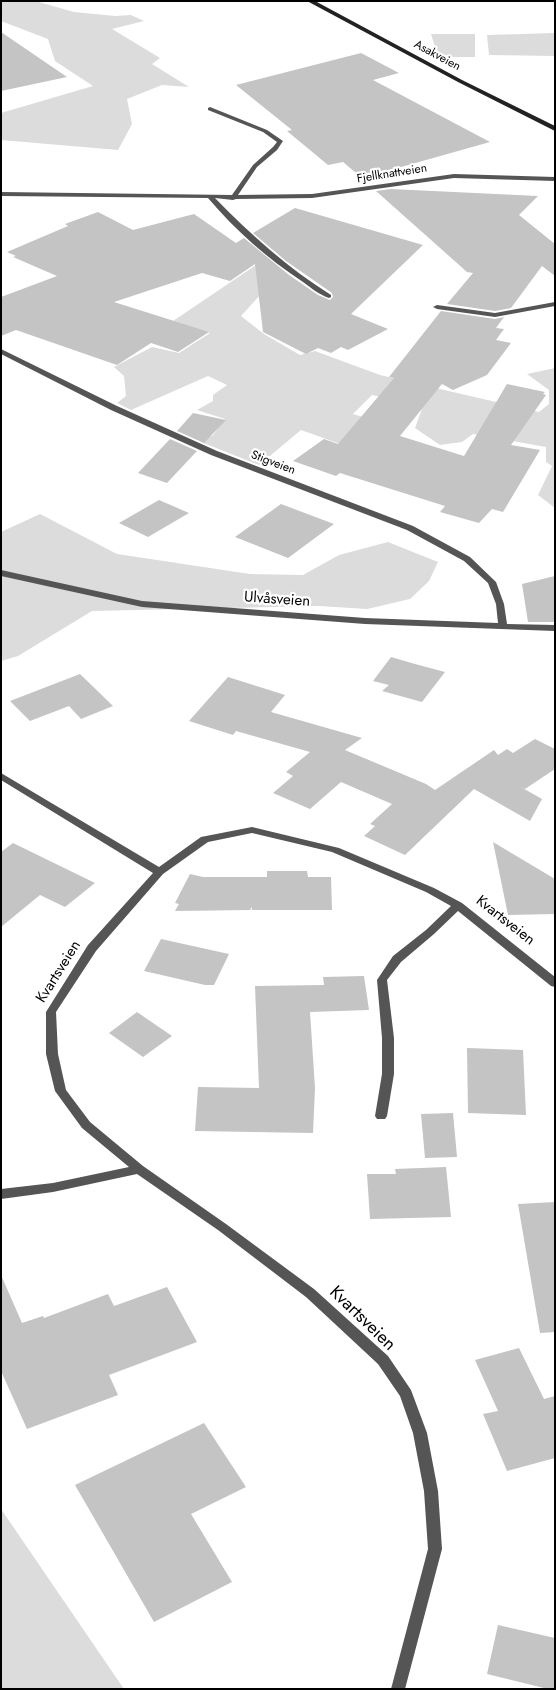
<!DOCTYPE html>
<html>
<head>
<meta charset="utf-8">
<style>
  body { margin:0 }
  #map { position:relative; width:556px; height:1690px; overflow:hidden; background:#fff; font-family:Jost,sans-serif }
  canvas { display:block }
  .frame { position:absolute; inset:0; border:2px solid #000; pointer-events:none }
</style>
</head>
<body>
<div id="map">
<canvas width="556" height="1690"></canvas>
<div class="frame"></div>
</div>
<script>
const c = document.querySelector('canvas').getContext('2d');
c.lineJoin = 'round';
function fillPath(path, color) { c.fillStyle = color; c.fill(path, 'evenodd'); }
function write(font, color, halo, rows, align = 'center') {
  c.font = font + ' Jost,sans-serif'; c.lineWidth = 4.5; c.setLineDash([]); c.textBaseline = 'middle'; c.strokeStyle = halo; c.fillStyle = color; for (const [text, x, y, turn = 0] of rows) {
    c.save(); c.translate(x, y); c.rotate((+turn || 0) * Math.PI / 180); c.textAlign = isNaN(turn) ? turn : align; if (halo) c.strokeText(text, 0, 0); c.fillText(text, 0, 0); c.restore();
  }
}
fillPath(new Path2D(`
  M1,1H35L74,12L115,16L131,15L144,21L112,29L160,58L152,64L189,87L162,85L127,99L132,124L118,150L1,140V113L93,86L55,61L48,39L1,21Z
  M555,33V56L489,55L487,35Z
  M431,34H475V57H438Z
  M265,259L262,293L241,316L264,334L300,355L315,351L380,375L539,412L549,404V390L527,374L555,368V508L538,495L552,466L546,462V447L473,434L462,442L440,445L415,428L423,406L372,395L353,414L366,418L351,448L301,430L259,465L201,442L213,435L225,419L197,410L213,401V395L227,385L208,376L131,410L117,403L126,396L124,376L114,367L152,347L179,353L210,333L173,321Z
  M40,514L117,554L250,574L303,575L339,555L388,542L438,562L429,581L410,599L367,609L319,606L92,611L18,656L1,661V532Z
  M1,1509L124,1689H1Z`), '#dcdcdc');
fillPath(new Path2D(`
  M1,32L67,77L1,91Z
  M361,53L399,73L373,80L490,142L362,178L343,162L328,165L287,131L292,130L236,85Z
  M391,189L538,196L519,215L555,244V276L542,266L511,308L495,311L447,304L473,273L467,272L376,191Z
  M295,208L423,245L351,314L388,329L348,350L341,347L331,353L318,348L306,354L263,332L255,264L230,281L202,273L114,302L209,332L178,352L151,343L117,365L16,330L1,336V297L57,276L13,257L16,256L7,252L68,226L65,224L98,212L133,230L194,214L236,243L244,238L289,275L318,295L330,300L333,297L332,293L286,261L253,233Z
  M441,311L495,319L504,317L496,328L504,329L496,340L511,343L487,375L453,390L442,384L400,436L464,456L507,384L545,392L543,394L546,395L511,445L540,450L503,512L492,509L479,523L440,512L445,506L340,473L336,476L293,461L324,439L338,444L394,378L389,377Z
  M193,413L226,420L204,443L177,431Z
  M170,439L197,451L167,483L138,473Z
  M159,500L189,513L148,537L119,523Z
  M281,504L334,524L288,558L235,537Z
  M555,576V622H528L522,584Z
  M391,657L415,664L445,672L422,702L382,691L389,685L373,681Z
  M80,674L113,706L81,719L69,706L30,721L10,701Z
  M228,677L285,695L271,712L362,738L345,750L426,784L435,790L494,750L498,755L507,749L513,753L535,739L555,749V769L525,789L519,786L542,799L530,821L474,789L405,855L364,836L375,826L370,824L392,804L341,782L310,809L273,793L293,776L286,772L310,752L236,731L233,735L189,721Z
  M493,842L555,879V914L508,915Z
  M13,843L95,883L65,907L40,895L1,927V852Z
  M267,871H307L308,877H331L332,910H252V907L250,910L175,911L179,904L175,903L190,874L203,877H267Z
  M161,939L229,954L214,985H205L144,971Z
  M364,976L369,1010L310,1012L315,1088L313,1133L195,1131L198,1087L259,1088L255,986L324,985L323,977Z
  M137,1012L172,1036L143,1057L109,1033Z
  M467,1048L523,1050L526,1115L468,1113Z
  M453,1113L457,1157L425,1158L421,1114Z
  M446,1167L451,1217L370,1219L367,1174H396L395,1169Z
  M555,1202V1332L540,1333L518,1204Z
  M1,1275L22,1323L43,1316L44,1318L108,1294L114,1306L167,1287L197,1342L109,1375L118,1395L27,1429L1,1371Z
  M519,1348L544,1399L555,1396V1458L507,1471L483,1414L498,1411L475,1360Z
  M204,1423L246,1487L191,1514L232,1582L154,1622L75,1485Z
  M498,1625L555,1638V1689H548L487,1674Z`), '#c4c4c4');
fillPath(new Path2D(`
  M210,107L267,130L283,141L277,150L257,167L238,195L312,194L454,174L555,177V181L454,178L312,198L236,199L233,200L215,198C251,235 288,268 331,295V297L329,298C320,295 311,288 303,282C268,259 235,230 208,198L1,196V192L232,195L253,165L273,147L277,142L263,132L208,110V108Z
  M555,302V306L495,317L437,309L433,307L437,305L495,313Z
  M1,349L117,406L217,451L413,526L470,557L496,582L504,604L507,624L555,625V631L365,624L142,607L1,576V570L142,601L365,618L498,623L496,604L488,583L464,561L407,530L211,455L111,410L1,354Z
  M1,773L159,867L201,837L252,827L339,848L434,888L462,903L555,977V987L551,986L458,911L434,934L401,962L387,980L394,1038V1074L387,1116L385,1119H377L375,1116L382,1074V1038L377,980L393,956L426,930L451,906L426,892L332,852L252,833L208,842L163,874L96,951L56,1012L58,1054L66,1090L90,1122L143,1166L226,1224L314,1289L388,1356L411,1390L427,1433L438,1491L442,1549L405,1689H391L428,1549L424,1491L413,1433L400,1396L378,1364L306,1297L218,1230L137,1174L53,1192L1,1199V1189L53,1183L129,1167L82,1128L55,1091L46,1054V1012L88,945L153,873L1,780Z`), '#555');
fillPath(new Path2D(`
  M307,1H315L462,80L555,126V131L458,82Z`), '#222');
write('12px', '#000', '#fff', [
  ["Asakveien",437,56,28],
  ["Fjellknattveien",392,174,-9],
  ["Stigveien",273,463,21]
]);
write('15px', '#000', '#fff', [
  ["Ulvåsveien",277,600,4],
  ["Kvartsveien",505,921,38],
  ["Kvartsveien",59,972,-58]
]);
write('18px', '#000', '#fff', [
  ["Kvartsveien",362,1319,44]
]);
</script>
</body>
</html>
